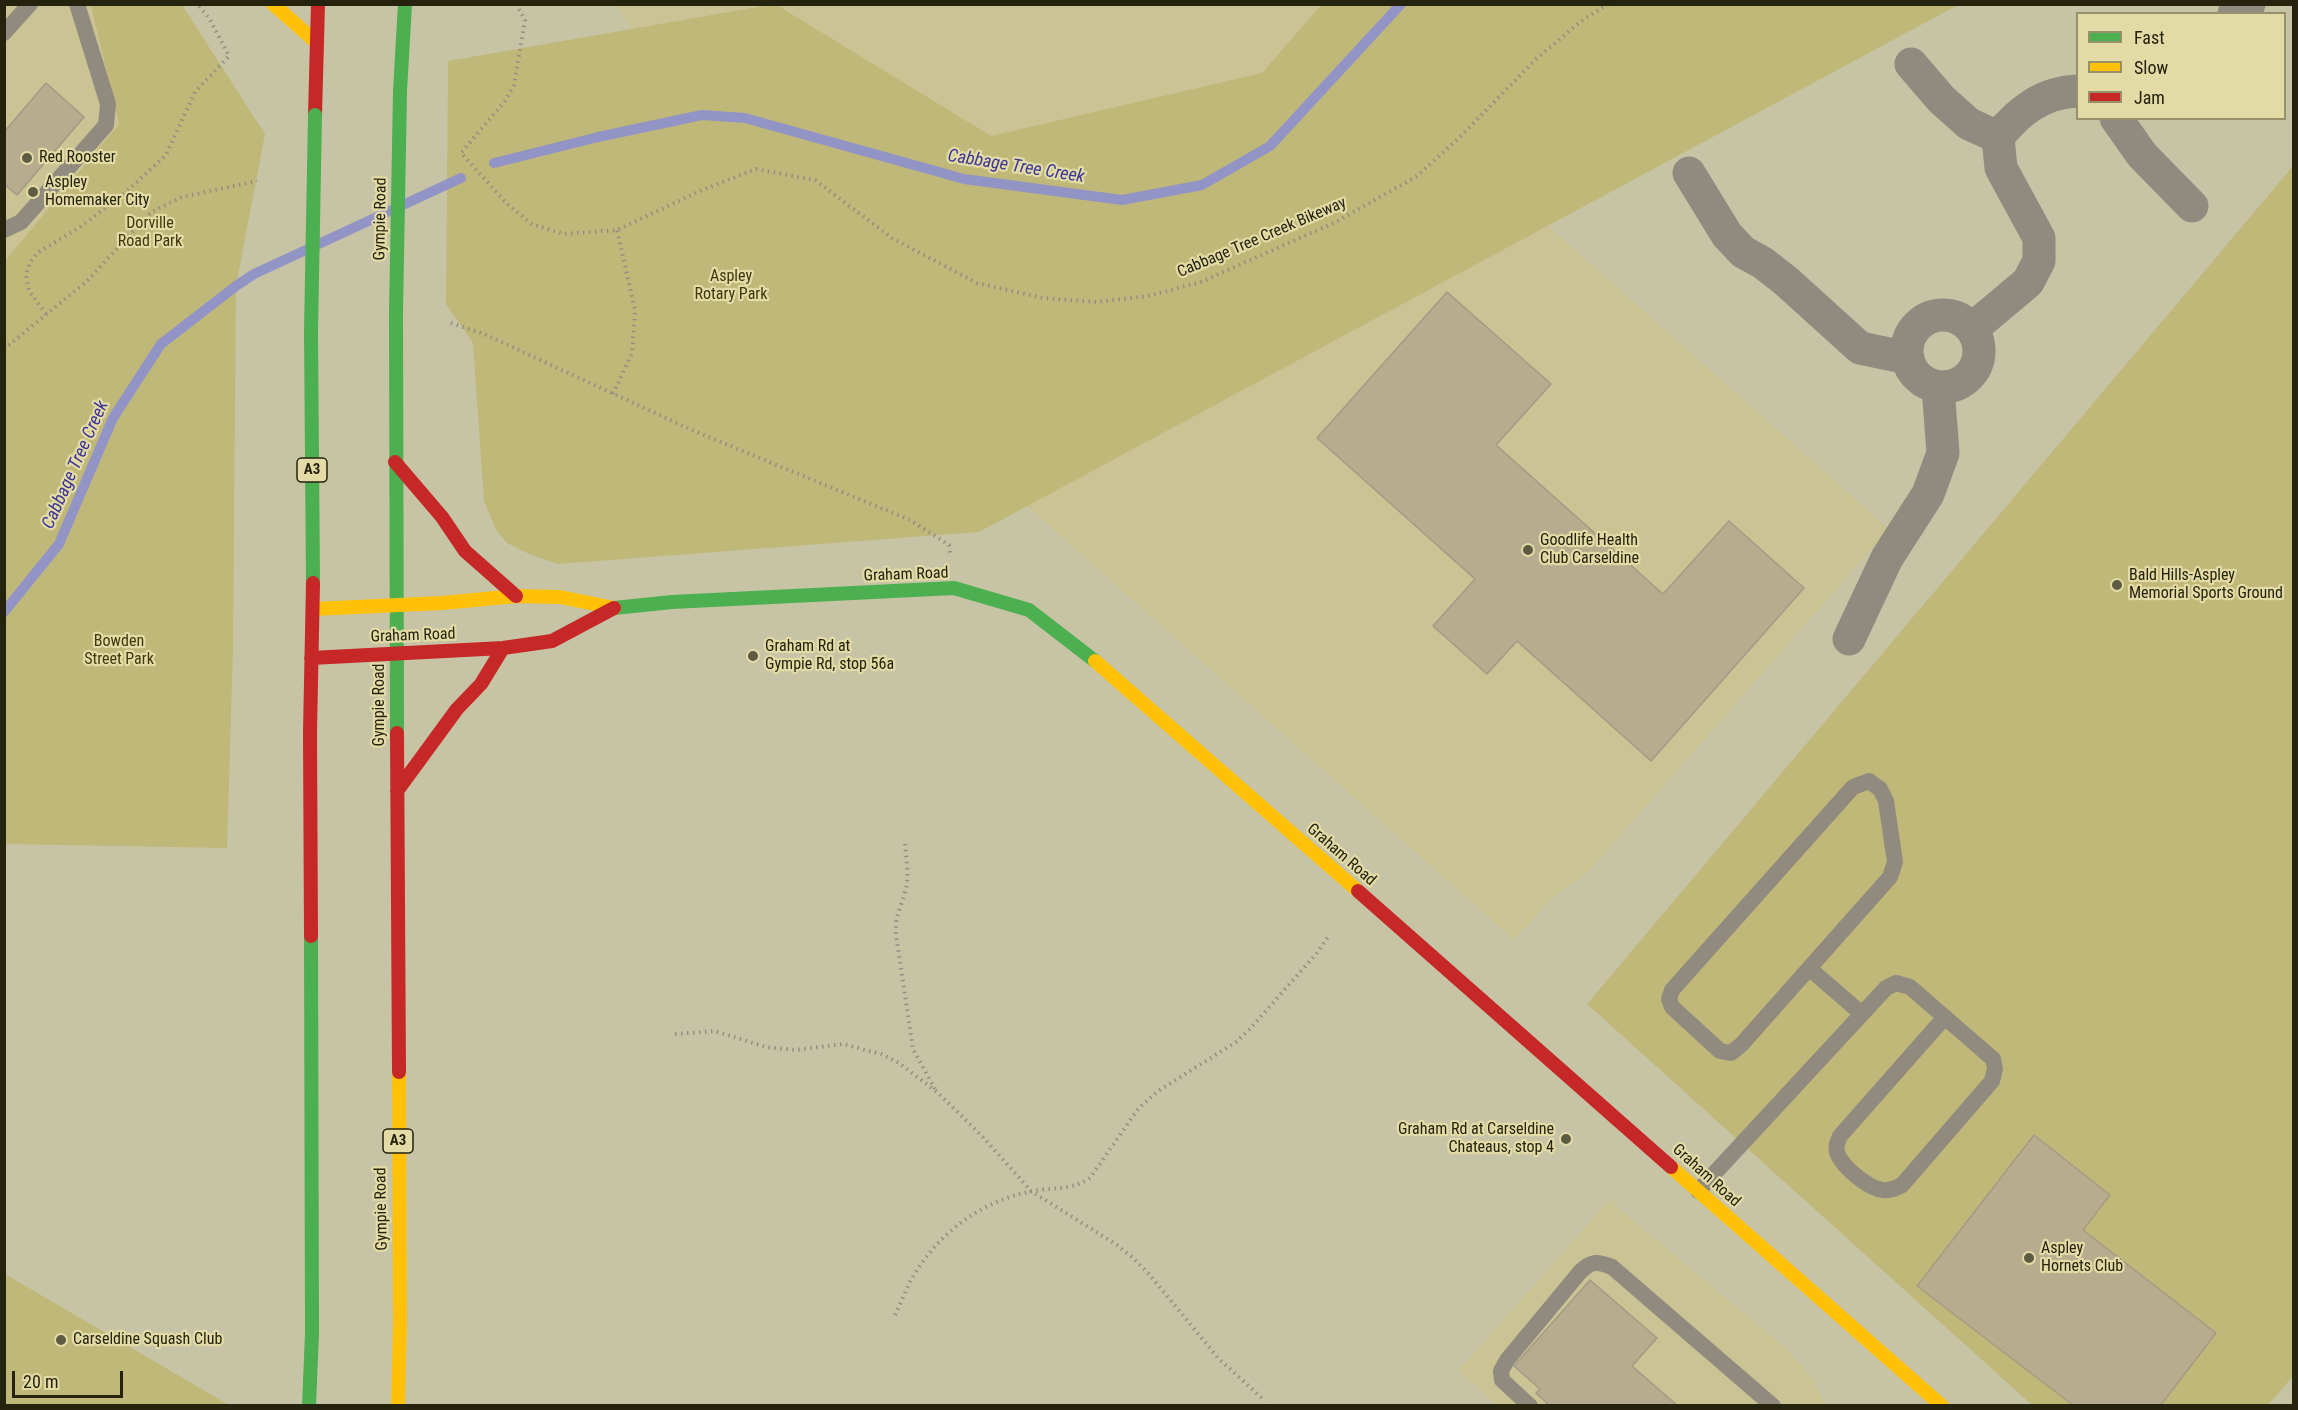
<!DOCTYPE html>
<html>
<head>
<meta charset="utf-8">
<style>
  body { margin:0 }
  #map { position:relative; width:2298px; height:1410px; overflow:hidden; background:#c7c4a6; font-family:"Roboto Condensed",sans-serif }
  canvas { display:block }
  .frame { position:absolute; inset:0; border:6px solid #25220d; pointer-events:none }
  .legend { position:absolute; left:2076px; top:12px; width:210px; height:108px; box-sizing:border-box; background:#e2dba5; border:2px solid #969168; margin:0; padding:8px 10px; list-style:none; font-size:18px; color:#25220d }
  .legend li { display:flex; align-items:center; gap:12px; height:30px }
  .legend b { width:30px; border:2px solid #969168 }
  .scale { position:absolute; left:12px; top:1371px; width:111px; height:27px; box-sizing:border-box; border:3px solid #25220d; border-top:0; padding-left:8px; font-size:18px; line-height:21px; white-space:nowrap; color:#25220d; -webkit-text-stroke:4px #e2dba5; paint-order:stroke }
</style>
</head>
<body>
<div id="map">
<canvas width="2298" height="1410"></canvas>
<div class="frame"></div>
<ul class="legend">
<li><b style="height:8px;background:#4caf50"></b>Fast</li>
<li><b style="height:8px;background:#ffc107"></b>Slow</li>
<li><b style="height:8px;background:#c62828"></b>Jam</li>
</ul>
<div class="scale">20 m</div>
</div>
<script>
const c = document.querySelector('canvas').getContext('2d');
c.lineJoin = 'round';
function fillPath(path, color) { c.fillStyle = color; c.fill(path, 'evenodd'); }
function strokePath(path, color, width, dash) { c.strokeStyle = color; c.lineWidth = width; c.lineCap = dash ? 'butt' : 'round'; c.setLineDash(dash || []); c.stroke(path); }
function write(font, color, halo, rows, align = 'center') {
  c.font = font + ' "Roboto Condensed",sans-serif'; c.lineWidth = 4.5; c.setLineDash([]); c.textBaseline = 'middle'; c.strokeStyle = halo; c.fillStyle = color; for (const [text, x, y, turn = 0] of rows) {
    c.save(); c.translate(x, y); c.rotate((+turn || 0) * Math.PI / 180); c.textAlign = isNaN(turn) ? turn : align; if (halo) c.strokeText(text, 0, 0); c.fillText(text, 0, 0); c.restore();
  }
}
fillPath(new Path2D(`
  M5,5H91L120,124L5,261Z
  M616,5H771L632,29Z
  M775,5H1321L1262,73L991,137Z
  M1548,226L1889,529L1589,871L1552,898L1514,940L1027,506Z
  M1609,1200L1787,1349L1813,1379L1826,1405H1497L1458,1371Z`), '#cac394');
fillPath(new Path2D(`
  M775,4L991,136L1262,73L1321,5H1958L979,532L558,564L531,555L507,543L496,530L484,501L473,343L446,304L448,61Z
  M91,5H182L265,134L236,286L233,651L227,848L5,844V261L119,124Z
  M2293,166L2294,1375L2268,1405H2032L1587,1004Z
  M4,1274H5L229,1405H5Z`), '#c0b878');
strokePath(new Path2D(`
  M494,163L598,137L702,115L745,118L964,179L1122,200L1202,185L1270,146L1401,4
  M4,612L59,544L113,418L161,344L236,286L254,274L461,178`), '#9394c6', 10);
const building = new Path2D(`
  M46,83L84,117L17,195L4,184V132Z
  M1447,292L1551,384L1496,445L1663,594L1729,521L1804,588L1651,761L1517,641L1487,674L1433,626L1475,579L1317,438Z
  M2034,1135L2110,1195L2083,1230L2216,1333L2160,1406H2074L1917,1286Z
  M1590,1280L1657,1338L1632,1366L1678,1406H1550L1536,1393L1540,1389L1514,1366Z`);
fillPath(building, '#b7ac8d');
strokePath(building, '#a29c86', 1.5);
strokePath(new Path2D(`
  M516,4L525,20L514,85L505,101L461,153L506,203L532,224L563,234L617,230L700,191L756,169L815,180L892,238L977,283L1043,298L1097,302L1148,296L1201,282L1336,222L1417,176L1461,136L1536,59L1580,22L1608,4
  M46,314L29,291L26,275L30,263L37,253L80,227L124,194L166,155L195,92L229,56L209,18L197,4
  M451,323L484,334L694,431L910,520L949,545L950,553
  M4,349L87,281L151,212L182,197L257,181
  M613,394L632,353L635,310L617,230
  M905,844C906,859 910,877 905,892C900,910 895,915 896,935L913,1049L935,1089
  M675,1034L715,1031L766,1047L795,1050L843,1044L881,1054L899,1063L937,1092L982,1136L1031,1191L1117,1245L1133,1258L1149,1274L1218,1358L1265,1401
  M895,1315C901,1303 906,1289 912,1278C938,1234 978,1203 1028,1192C1049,1187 1072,1191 1090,1178L1138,1109L1158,1091L1236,1042L1249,1030L1317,953L1328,937`), '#948e81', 4, [1.5, 4.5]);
strokePath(new Path2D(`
  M4,33L30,4
  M4,230L21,222L106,125L108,104L77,4
  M1869,781L1880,789L1886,801L1895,862L1890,877L1741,1045L1731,1053L1720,1051L1672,1007L1669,999L1672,990L1853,787Z
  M1810,969L1862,1014
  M1698,1191L1886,988L1896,983L1910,987L1993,1059L1995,1069L1992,1081L1902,1185C1896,1188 1890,1191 1883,1190C1869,1189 1844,1168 1838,1155C1835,1148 1837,1143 1840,1136L1945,1017
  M1530,1406L1502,1380L1501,1371L1507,1360L1580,1272C1591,1261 1597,1261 1612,1267L1773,1406`), '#918a7f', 16);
strokePath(new Path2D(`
  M2234,14L2249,4
  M1911,64L1941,99L1969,124L1998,137
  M2116,118L2142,155L2192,206
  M1689,173L1727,235L1743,252L1763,263L1786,281L1860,348L1908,358
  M1907 351a36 36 0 1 1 72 0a36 36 0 1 1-72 0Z
  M1972,329L2028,282L2039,261V238L2001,168L1998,137C2019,111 2043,92 2078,91
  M1849,639L1887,558L1928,494L1943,453L1938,387`), '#918a7f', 33);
strokePath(new Path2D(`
  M400,91L405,4
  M396,312L397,733
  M311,332L313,583
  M614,608L672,602L954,588L1029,610L1095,661
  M309,1406L312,1333L311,936`), '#4caf50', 14);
strokePath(new Path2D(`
  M273,4L317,43
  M313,609L442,603L516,596L560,597L614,608
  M1095,661L1358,891
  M1671,1167L1942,1406
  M398,1406L400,1322L399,1072`), '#ffc107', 14);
strokePath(new Path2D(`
  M315,115L318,4
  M395,462L442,517L465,551L516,596
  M311,658L503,648L552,641L614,608
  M397,733L399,1072
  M397,791L457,709L481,684L503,648
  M1358,891L1671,1167
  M311,936L310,732L313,583`), '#c62828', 14);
strokePath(new Path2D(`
  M396,312L400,91
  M311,332L315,115`), '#4caf50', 14);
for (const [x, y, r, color] of [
  [27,158,6,"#5e5b43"],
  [33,192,6,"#5e5b43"],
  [1528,550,6,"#5e5b43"],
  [2117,585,6,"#5e5b43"],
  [753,656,6,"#5e5b43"],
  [1566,1139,6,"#5e5b43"],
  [2029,1258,6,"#5e5b43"],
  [61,1340,6,"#5e5b43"]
]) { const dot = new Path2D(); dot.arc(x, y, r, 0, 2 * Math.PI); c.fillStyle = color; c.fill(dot); strokePath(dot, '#e2dba5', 2); }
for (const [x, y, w] of [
  [312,470,30],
  [398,1141,30]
]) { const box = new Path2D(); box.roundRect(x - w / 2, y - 12, w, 24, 4.5); c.fillStyle = '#e2dba5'; c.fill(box); strokePath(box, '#25220d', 1.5); }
write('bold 15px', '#25220d', null, [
  ["A3",312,470],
  ["A3",398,1141]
]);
write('16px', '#25220d', '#e2dba5', [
  ["Red Rooster",39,158],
  ["Aspley",45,183],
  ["Homemaker City",45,201],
  ["Goodlife Health",1540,541],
  ["Club Carseldine",1540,559],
  ["Bald Hills-Aspley",2129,576],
  ["Memorial Sports Ground",2129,594],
  ["Graham Rd at",765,647],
  ["Gympie Rd, stop 56a",765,665],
  ["Graham Rd at Carseldine",1554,1130,"right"],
  ["Chateaus, stop 4",1554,1148,"right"],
  ["Aspley",2041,1249],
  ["Hornets Club",2041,1267],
  ["Carseldine Squash Club",73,1340]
], 'left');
write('16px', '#25220d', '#e2dba5', [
  ["Gympie Road",381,219,-89],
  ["Cabbage Tree Creek Bikeway",1262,238,-23],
  ["Graham Road",906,575,-2],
  ["Graham Road",413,636,-2],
  ["Gympie Road",380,705,-90],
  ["Graham Road",1341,855,41],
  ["Graham Road",1706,1176,42],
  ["Gympie Road",382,1209,-91]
]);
write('16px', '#3f380c', '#e2dba5', [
  ["Dorville",150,224],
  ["Road Park",150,242],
  ["Aspley",731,277],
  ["Rotary Park",731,295],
  ["Bowden",119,642],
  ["Street Park",119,660]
]);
write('italic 18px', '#3d3497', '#e2dba5', [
  ["Cabbage Tree Creek",1016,167,9],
  ["Cabbage Tree Creek",76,465,-66]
]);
</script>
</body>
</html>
